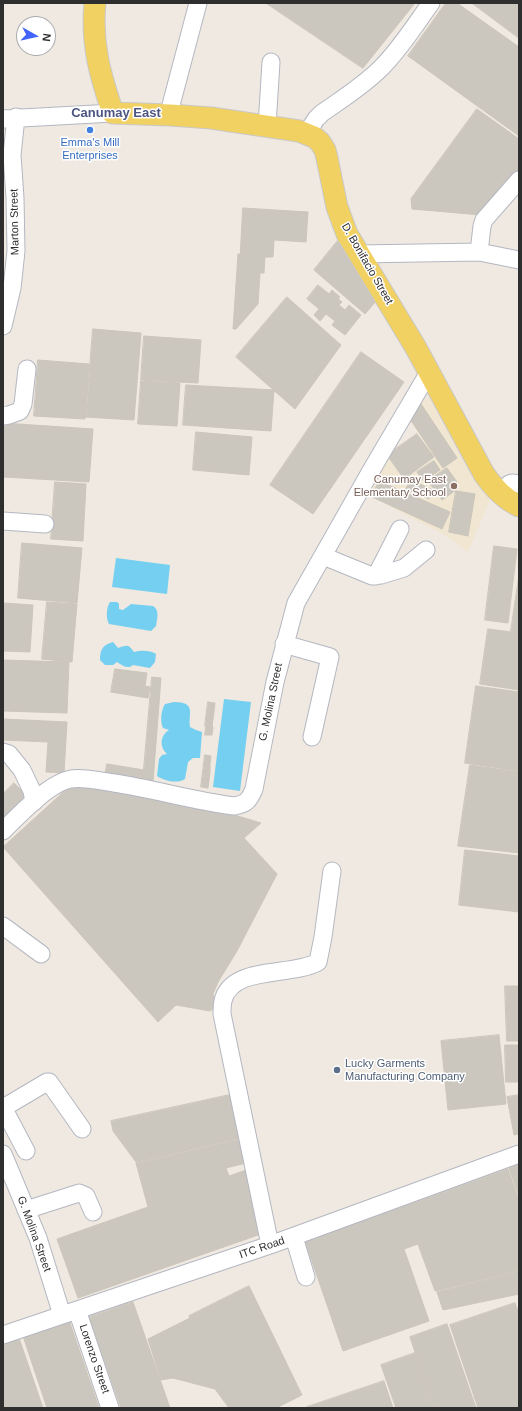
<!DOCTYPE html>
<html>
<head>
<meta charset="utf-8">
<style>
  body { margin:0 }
  #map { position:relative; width:522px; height:1411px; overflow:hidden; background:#efe9e1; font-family:Helvetica,sans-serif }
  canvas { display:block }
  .frame { position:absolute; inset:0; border:4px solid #2e2e2e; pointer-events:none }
  .north { position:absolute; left:16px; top:16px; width:40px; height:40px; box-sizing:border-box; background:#fff; border:1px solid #ababab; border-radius:50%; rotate:98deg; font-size:11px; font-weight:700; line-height:16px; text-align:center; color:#2e2e2e }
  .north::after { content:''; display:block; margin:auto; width:14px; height:18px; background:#4264fb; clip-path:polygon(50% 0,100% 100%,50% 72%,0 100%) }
</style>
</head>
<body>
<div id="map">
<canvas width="522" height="1411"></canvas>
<div class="frame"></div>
<div class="north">N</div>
</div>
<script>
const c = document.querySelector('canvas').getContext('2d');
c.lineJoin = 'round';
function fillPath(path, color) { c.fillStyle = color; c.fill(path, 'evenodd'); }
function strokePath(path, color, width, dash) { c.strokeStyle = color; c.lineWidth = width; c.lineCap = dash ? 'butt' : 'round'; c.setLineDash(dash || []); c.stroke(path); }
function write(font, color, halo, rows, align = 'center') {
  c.font = font + ' Helvetica,sans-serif'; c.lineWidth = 3; c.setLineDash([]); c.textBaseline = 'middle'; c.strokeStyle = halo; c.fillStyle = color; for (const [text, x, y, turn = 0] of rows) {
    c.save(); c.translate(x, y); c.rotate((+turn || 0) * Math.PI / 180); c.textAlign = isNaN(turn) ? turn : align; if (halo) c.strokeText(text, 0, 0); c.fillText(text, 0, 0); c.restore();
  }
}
fillPath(new Path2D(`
  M429,397L490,500L468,552L446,536L363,492L384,453L404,480L434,458L405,413Z`), '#f0e6d1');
fillPath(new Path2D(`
  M116,558L170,565L167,594L112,587Z
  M110,602H117L119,604V609L123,610L131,604L153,606C160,610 157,619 156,626L151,631L109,624C106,619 106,608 110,602Z
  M113,642L118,648C128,645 128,644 134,652C141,650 150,650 156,654L155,662L150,668L133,665C127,670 122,665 117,662L113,665H105L100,660C100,649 103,645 113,642Z
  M224,699L251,702L240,791L213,787Z
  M174,702C197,702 188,714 190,727L196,730L202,732L200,758H193L188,762L185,779C177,784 165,781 157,776L159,759L162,755L167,754C159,747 160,735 169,730L163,728C160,722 161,710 165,704Z`), '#75cff0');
const building = new Path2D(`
  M266,3H415L363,68Z
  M446,3H457L519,47V136L408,56Z
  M472,3H519V38Z
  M477,109L519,139V171L481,215L412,209L411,199Z
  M243,208L308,212L306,242L274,240L273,257H265L264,273H260L258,304L236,329H233L238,254H240Z
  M340,238L377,300L365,314L314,270Z
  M318,285L329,294L332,290L340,297L338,299L342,302L339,305L345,310L349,305L361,315L345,335L332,325L335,321L326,314L320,321L314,315L319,309L307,299Z
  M287,297L341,345L295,409L236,357Z
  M93,329L141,333L134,420L86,417Z
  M144,336L201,340L198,383L141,380Z
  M361,352L404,382L313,514L270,485Z
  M38,360L89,364L85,419L34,416Z
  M141,381L180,383L177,426L138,424Z
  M186,385L274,390L271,431L183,425Z
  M421,404L457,458L443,468L406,413Z
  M3,423L93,429L89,482L3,477Z
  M196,432L252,437L249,475L193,470Z
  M417,434L434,457L404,479L387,455Z
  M434,461L440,470L424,481L417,472Z
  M447,468L457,482L453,485L456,490L442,500L428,481Z
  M411,480L433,490L429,499L406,489Z
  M379,481L450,512L442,529L372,497Z
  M55,482L86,484L83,541L51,539Z
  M456,491L475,494L468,536L449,532Z
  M22,543L82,548L77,603L18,598Z
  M494,546L517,549L508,623L485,620Z
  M519,575V633L511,631Z
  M47,602L77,604L72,662L42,659Z
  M3,603L33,605L30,652L3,651Z
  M488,629L519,633V690L480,684Z
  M3,660L69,662L67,713L3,711Z
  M115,669L147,673L145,686L113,681Z
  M152,677L161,678L153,782L143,780Z
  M113,681L150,687L148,698L111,692Z
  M476,686L519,692V771L465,763Z
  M208,702L215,703L214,711L207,710Z
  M207,710L214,711L213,719L206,718Z
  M206,718L213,719L212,727L205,726Z
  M3,719L67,722L64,773L46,772L48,742L3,740Z
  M206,727H213L212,735H205Z
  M205,755L211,756L210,764L204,763Z
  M204,763L210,764V772L203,771Z
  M107,764L144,770L143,780L105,776Z
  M470,765L519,772V853L458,846Z
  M203,771L210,772L209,780L202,779Z
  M202,779L209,780L208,788L201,787Z
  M14,783L27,796L3,821V794Z
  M109,785L221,811L261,823L244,838L277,874L237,951L218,982L213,994L217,1006L210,1011L176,1005L158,1022L3,847L70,786Z
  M465,850L519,856V912L459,905Z
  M505,986H519V1041H507Z
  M499,1035L506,1104L448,1110L441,1041Z
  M505,1045H519V1082H506Z
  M234,1094L243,1137L136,1162L113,1131L111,1121Z
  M519,1095V1134L514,1135L507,1097Z
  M240,1139L246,1163L226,1168L229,1176L249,1169L261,1234L78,1298L57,1239L148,1207L136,1163Z
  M519,1164V1197L509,1168Z
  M508,1169L519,1201V1270L435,1291L418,1244L404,1249L429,1321L343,1351L305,1241Z
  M519,1271V1294L443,1310L437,1292Z
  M249,1286L302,1395L276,1408H229L215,1389L173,1378L161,1380L148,1339L190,1318L189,1316Z
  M133,1302L170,1408H121L89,1317Z
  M515,1303L519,1314V1408H478L450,1325Z
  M69,1320L99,1408H47L23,1336Z
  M447,1324L476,1408H434L410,1337Z
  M19,1338L43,1408H3V1343Z
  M415,1353L433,1408H396L381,1365Z
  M384,1381L393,1408H307V1407Z`);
fillPath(building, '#cbc7bf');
strokePath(building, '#cbc5ba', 1);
const minor = new Path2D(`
  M170,115L171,105L198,3
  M3,119L113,113
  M267,126L271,62
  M307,133L316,119L322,113C342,99 363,86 381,68C400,49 415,25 431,3
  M479,252L482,226L484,220L519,180
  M359,254L479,252L519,260
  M3,326L12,288L16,251L15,198L12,155L16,117
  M3,416L9,415L20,411L23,404L27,369
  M504,497L509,484L512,483L519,484
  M3,521L45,524
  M323,556L372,576L381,575L404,568L426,550
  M376,576L400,529
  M284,644L330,657L312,737
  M3,752L9,754L22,770L32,791L34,802
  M3,831C19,815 49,783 71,779C84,777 100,781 114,783C154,789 194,801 234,806C246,804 249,801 254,789L275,682L296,603L372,469L429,372
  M3,926L41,954
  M3,1108L47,1082H49L82,1129
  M7,1115L26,1151
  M3,1154L38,1238L62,1315
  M26,1210L79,1193L86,1196L93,1212
  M294,1237L306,1277
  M270,1245L222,1014C222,1010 222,1005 223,1001C231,965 291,977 318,962L323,937L332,871
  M77,1310L110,1408
  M3,1335L270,1245L519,1154`);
const major = new Path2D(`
  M95,3C91,43 100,75 113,113L170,115L211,118L299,131L314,137L320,142L325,150L327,158L337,207L347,234L416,348L484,474C493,487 504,499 519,506`);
strokePath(minor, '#b4b7c1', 19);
strokePath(major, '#c9c9c9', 23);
strokePath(minor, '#fff', 17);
strokePath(major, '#f2d163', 21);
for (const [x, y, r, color] of [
  [90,130,4,"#3f7fe0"],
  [454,486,4,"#8d6e63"],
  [337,1070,4,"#5c6f8a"]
]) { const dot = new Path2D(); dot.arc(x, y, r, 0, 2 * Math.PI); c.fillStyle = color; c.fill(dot); strokePath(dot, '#fff', 1.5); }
write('11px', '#366cbe', '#fff', [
  ["Emma's Mill",90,143],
  ["Enterprises",90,156]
]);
write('11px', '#2e2e2e', '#fff', [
  ["Marton Street",15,222,-91],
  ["D. Bonifacio Street",367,264,60],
  ["G. Molina Street",271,702,-78],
  ["G. Molina Street",34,1234,70],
  ["ITC Road",262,1248,-19],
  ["Lorenzo Street",94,1359,71]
]);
write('11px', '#785e54', '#fff', [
  ["Canumay East",446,480],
  ["Elementary School",446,493]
], 'right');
write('11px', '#4e5e75', '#fff', [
  ["Lucky Garments",345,1064],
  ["Manufacturing Company",345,1077]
], 'left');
write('bold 13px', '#4d5680', '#fff', [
  ["Canumay East",116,113]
]);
</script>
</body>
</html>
